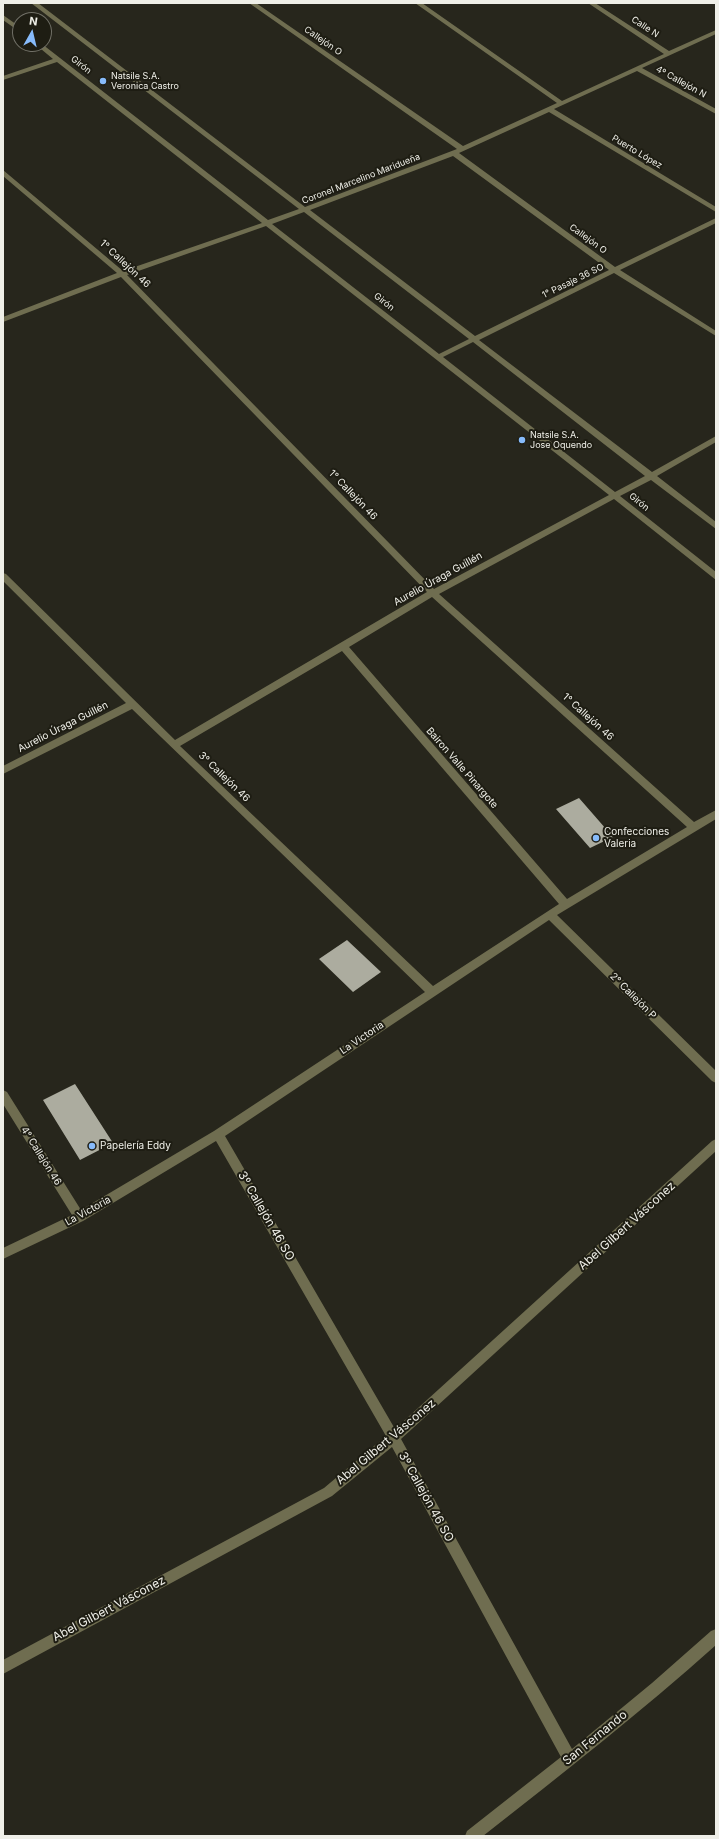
<!DOCTYPE html>
<html>
<head>
<meta charset="utf-8">
<style>
  body { margin:0 }
  #map { position:relative; width:719px; height:1839px; overflow:hidden; background:#27261c; font-family:Inter,sans-serif }
  canvas { display:block }
  .frame { position:absolute; inset:0; border:4px solid #efefe8; pointer-events:none }
  .north { position:absolute; left:12px; top:12px; width:40px; height:40px; box-sizing:border-box; background:#1e1d13; border:1px solid #727168; border-radius:50%; rotate:8deg; font-size:11px; font-weight:700; line-height:16px; text-align:center; color:#efefe8 }
  .north::after { content:''; display:block; margin:auto; width:14px; height:18px; background:#87bbfb; clip-path:polygon(50% 0,100% 100%,50% 72%,0 100%) }
</style>
</head>
<body>
<div id="map">
<canvas width="719" height="1839"></canvas>
<div class="frame"></div>
<div class="north">N</div>
</div>
<script>
const c = document.querySelector('canvas').getContext('2d');
c.lineJoin = 'round';
function fillPath(path, color) { c.fillStyle = color; c.fill(path, 'evenodd'); }
function strokePath(path, color, width, dash) { c.strokeStyle = color; c.lineWidth = width; c.lineCap = dash ? 'butt' : 'round'; c.setLineDash(dash || []); c.stroke(path); }
function write(font, color, halo, rows, align = 'center') {
  c.font = font + ' Inter,sans-serif'; c.lineWidth = 4; c.setLineDash([]); c.textBaseline = 'middle'; c.strokeStyle = halo; c.fillStyle = color; for (const [text, x, y, turn = 0] of rows) {
    c.save(); c.translate(x, y); c.rotate((+turn || 0) * Math.PI / 180); c.textAlign = isNaN(turn) ? turn : align; if (halo) c.strokeText(text, 0, 0); c.fillText(text, 0, 0); c.restore();
  }
}
fillPath(new Path2D(`
  M579,798L613,837L590,848L556,809Z
  M347,940L381,972L353,992L319,959Z
  M75,1084L113,1143L80,1160L43,1100Z`), '#acac9f');
fillPath(new Path2D(`
  M31,3H38L305,207L457,149L249,3H256L463,146L557,103L415,3H422L562,101L664,54L588,3H595L669,51L716,30V34L642,68L716,109V114L637,71L554,109L716,207V212L549,112L459,153L615,267L716,218V223L620,270L716,331V336L614,273L479,340L652,472L716,436V442L657,476L716,522V529L651,480L620,496L716,572V580L614,499L439,594L694,822L716,810V819L557,915L716,1071V1083L712,1081L549,920L225,1136L395,1429L712,1141L716,1139V1151L401,1439L572,1749L652,1683L711,1631L716,1629V1645C641,1712 562,1774 483,1836H465L467,1831L561,1757L392,1447L332,1496L3,1674V1660L324,1488L386,1436L216,1141L83,1221L3,1259V1248L72,1215L3,1104V1090L7,1092L81,1210L214,1131L425,992L132,709L3,774V766L126,703L3,581V573L6,574L175,740L427,592L121,277L3,322V317L117,273L3,176V170L123,271L262,223L57,62L3,80V76L53,59L35,44H42L60,58L268,220L299,209ZM453,156L609,270L475,336L310,210ZM304,212L469,339L439,354L272,224ZM266,226L609,495L434,589L127,275ZM473,342L645,476L615,492L443,357ZM432,597L687,827L567,899L349,647ZM342,651L559,904L433,986L180,746Z
  M3,15L20,27V32L3,20Z`), '#6f6d50');
for (const [x, y, r, color] of [
  [103,81,4,"#87bbfb"],
  [522,440,4,"#87bbfb"],
  [596,838,4,"#87bbfb"],
  [92,1146,4,"#87bbfb"]
]) { const dot = new Path2D(); dot.arc(x, y, r, 0, 2 * Math.PI); c.fillStyle = color; c.fill(dot); strokePath(dot, '#1e1d13', 1.5); }
write('9px', '#efefe8', '#1e1d13', [
  ["Calle N",645,27,33],
  ["Callejón O",323,41,35],
  ["Girón",81,65,38],
  ["4º Callejón N",681,82,29],
  ["Puerto López",637,152,31],
  ["Coronel Marcelino Maridueña",361,179,-21],
  ["Callejón O",588,239,36],
  ["1° Pasaje 36 SO",573,281,-26],
  ["Girón",384,302,38],
  ["Girón",639,502,39]
]);
write('9px', '#efefe8', '#1e1d13', [
  ["Natsile S.A.",111,76],
  ["Veronica Castro",111,86],
  ["Natsile S.A.",530,435],
  ["Jose Oquendo",530,445]
], 'left');
write('10px', '#efefe8', '#1e1d13', [
  ["1° Callejón 46",125,264,43],
  ["1° Callejón 46",353,495,46],
  ["Aurelio Úraga Guillén",438,579,-29],
  ["1° Callejón 46",588,717,42],
  ["Aurelio Úraga Guillén",63,727,-27],
  ["Bairon Valle Pinargote",462,768,49],
  ["3° Callejón 46",224,777,44],
  ["2° Callejón P",633,996,45],
  ["La Victoria",362,1038,-34],
  ["4° Callejón 46",41,1156,58],
  ["La Victoria",88,1211,-29]
]);
write('10px', '#efefe8', '#1e1d13', [
  ["Confecciones",604,832],
  ["Valeria",604,844],
  ["Papelería Eddy",100,1146]
], 'left');
write('12px', '#efefe8', '#1e1d13', [
  ["3º Callejón 46 SO",266,1216,60],
  ["Abel Gilbert Vásconez",627,1226,-42],
  ["Abel Gilbert Vásconez",386,1442,-40],
  ["3º Callejón 46 SO",426,1497,61],
  ["Abel Gilbert Vásconez",109,1609,-28],
  ["San Fernando",595,1738,-39]
]);
</script>
</body>
</html>
